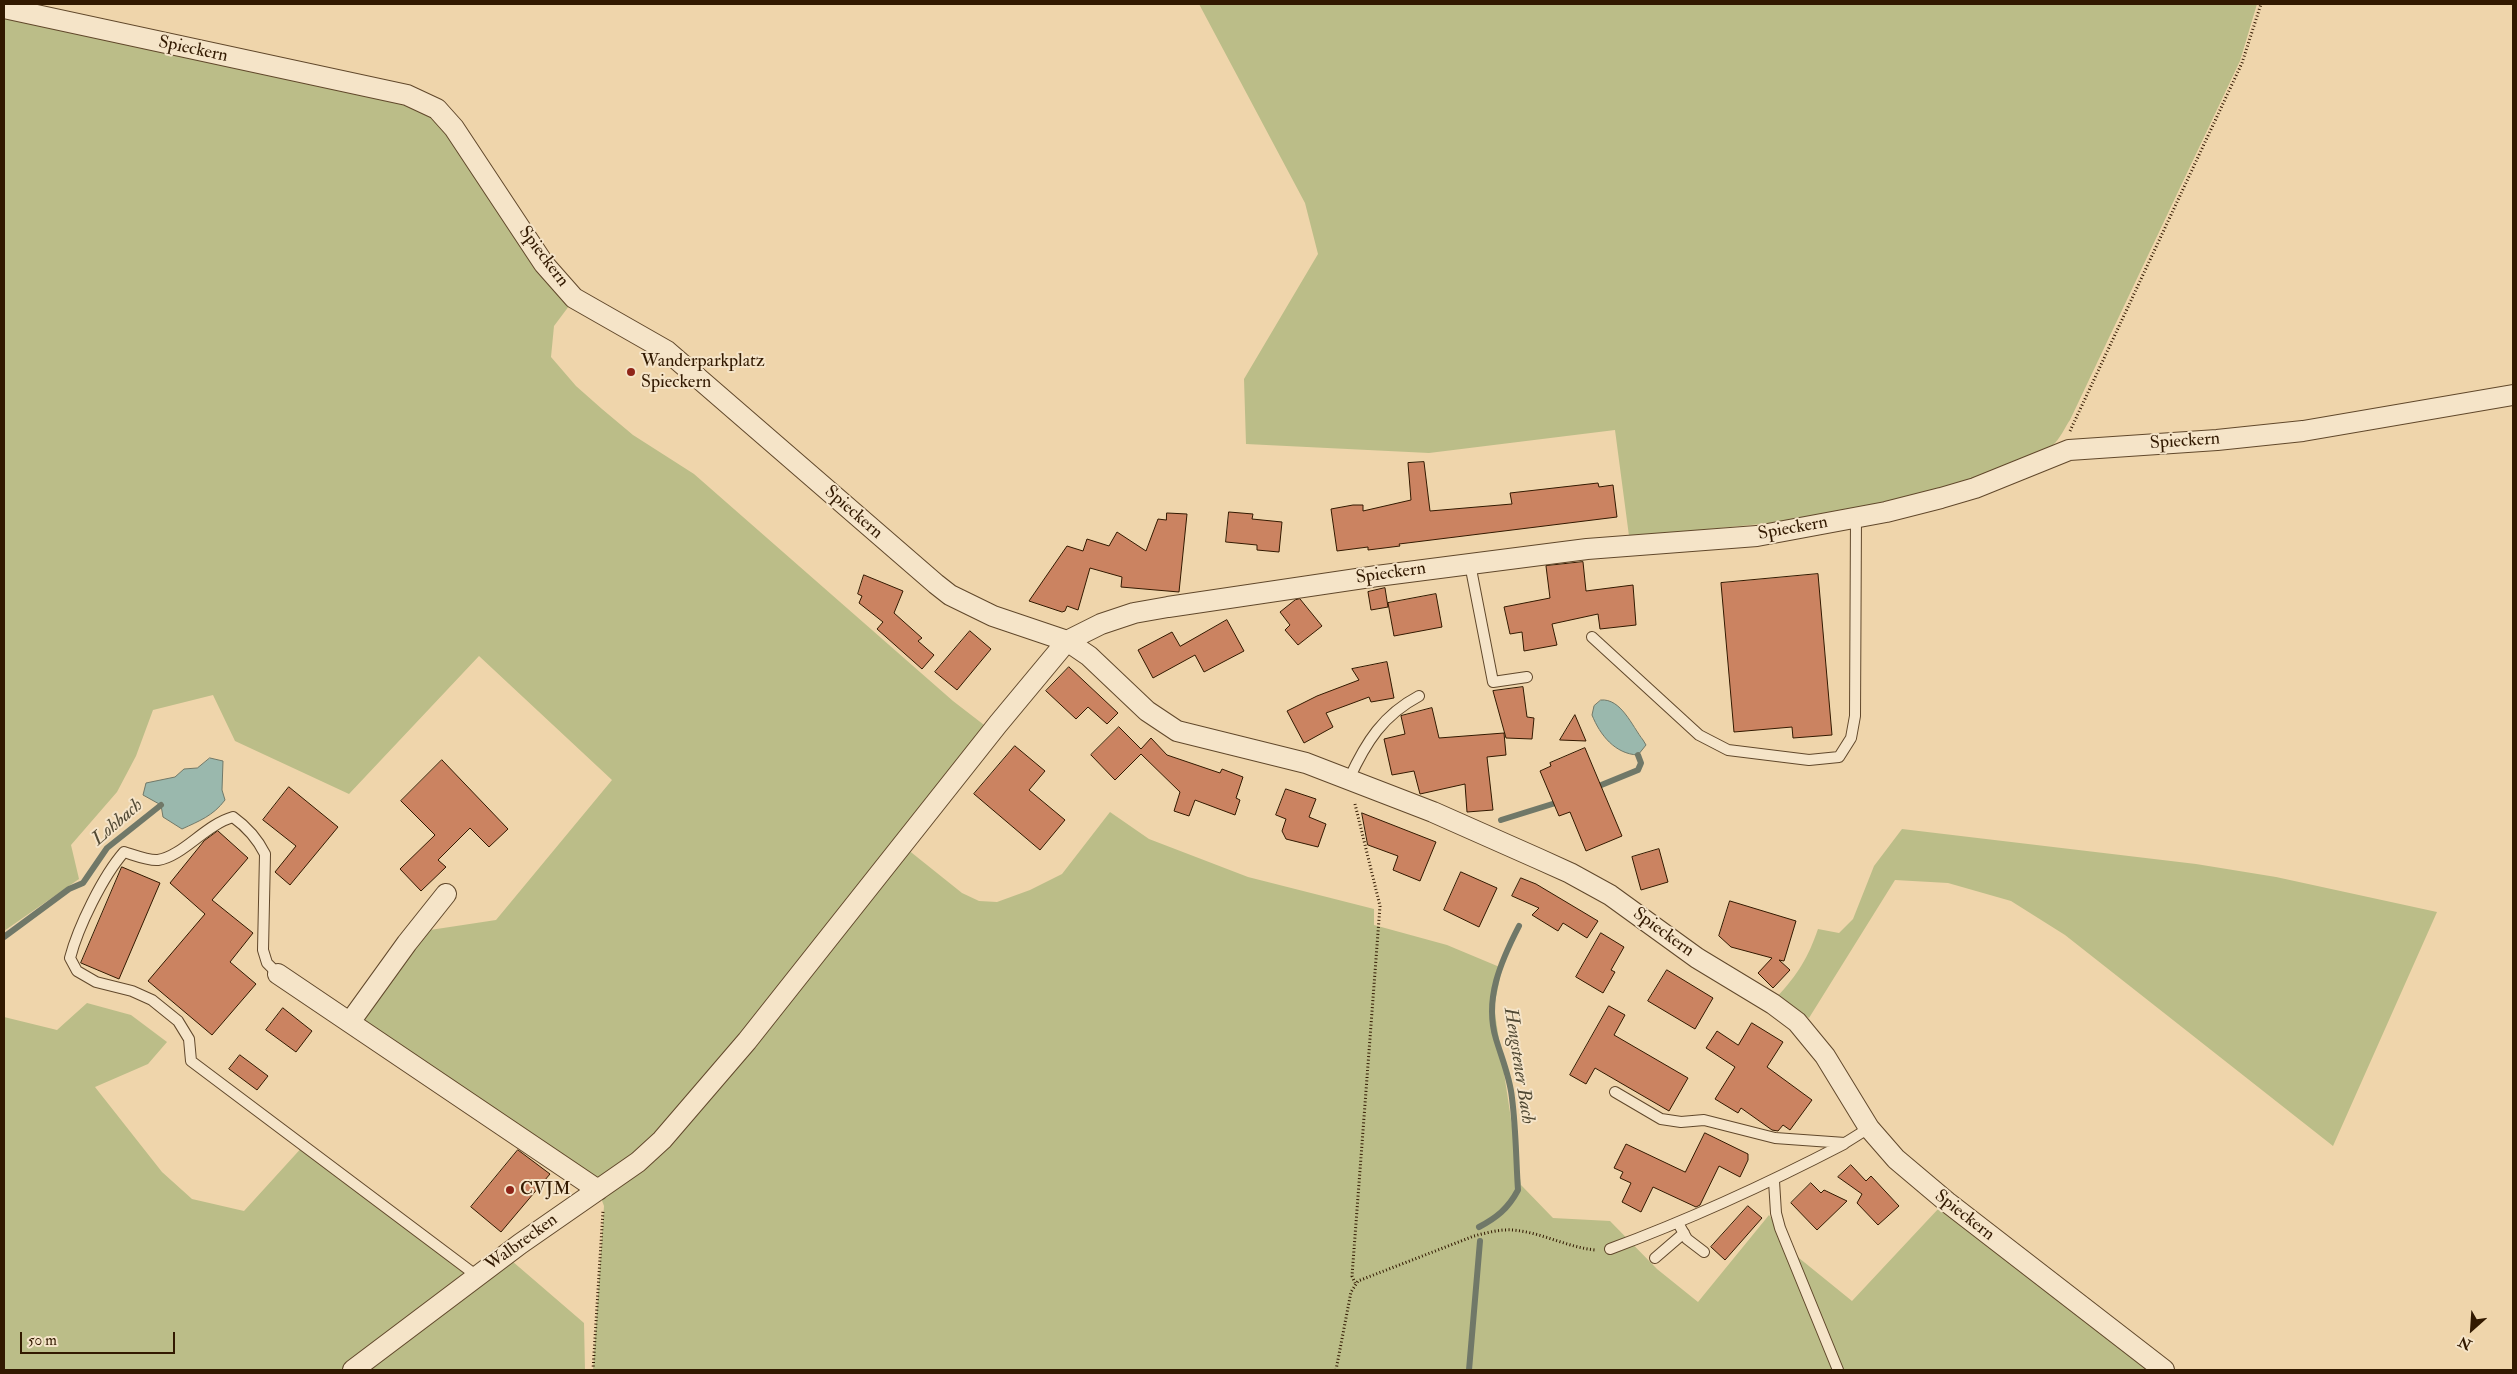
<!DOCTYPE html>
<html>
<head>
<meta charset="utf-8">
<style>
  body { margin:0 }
  #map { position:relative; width:2517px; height:1374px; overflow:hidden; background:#efd5ab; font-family:"IM FELL Double Pica",serif }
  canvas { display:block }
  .frame { position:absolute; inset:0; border:5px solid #321900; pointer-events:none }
  .north { position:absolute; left:2447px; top:1304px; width:50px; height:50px; -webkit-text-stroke:4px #f5e4c8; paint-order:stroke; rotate:206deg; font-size:14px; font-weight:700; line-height:20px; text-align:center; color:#321900 }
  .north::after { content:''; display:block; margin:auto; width:18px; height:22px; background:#321900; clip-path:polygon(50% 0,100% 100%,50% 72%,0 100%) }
  .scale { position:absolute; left:20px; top:1332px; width:155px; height:22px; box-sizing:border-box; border:2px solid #321900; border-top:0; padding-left:6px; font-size:15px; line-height:18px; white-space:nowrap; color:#321900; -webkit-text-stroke:4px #f5e4c8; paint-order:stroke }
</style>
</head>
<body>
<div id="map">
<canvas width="2517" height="1374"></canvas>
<div class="frame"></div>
<div class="north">N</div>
<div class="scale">50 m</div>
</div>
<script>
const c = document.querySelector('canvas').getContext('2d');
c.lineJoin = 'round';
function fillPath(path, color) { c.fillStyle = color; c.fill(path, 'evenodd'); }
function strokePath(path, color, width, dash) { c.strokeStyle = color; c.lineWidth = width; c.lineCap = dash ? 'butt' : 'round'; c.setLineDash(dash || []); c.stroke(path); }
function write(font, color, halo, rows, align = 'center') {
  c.font = font + ' "IM FELL Double Pica",serif'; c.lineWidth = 4; c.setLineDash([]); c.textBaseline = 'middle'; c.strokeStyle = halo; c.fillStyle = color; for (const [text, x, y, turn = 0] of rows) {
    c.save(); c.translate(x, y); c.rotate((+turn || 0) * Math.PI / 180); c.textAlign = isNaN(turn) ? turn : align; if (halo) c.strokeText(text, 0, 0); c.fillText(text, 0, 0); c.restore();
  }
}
fillPath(new Path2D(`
  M1199,4H2257L2240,61L2070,420C2065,427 2060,439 2053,445C2037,457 2016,463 1998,471C1882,518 1752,525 1629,536L1615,430L1429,453L1246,444L1244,379L1318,254L1305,203Z
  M4,15L396,100L440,121L572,302L554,326L551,357L576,386L602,409L633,435L694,474L953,701L988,728L897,841L962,893L979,901L997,902L1030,890L1062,874L1110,812L1149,839L1248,877L1374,909V925L1447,945L1502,968L1494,1007L1521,1185L1553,1218L1610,1221L1657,1269L1698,1302L1769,1215L1799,1258L1852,1301L1939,1208L2164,1370H593L604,1206L598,1190L350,1022L407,943L430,930L496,920L612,780L479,656L349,794L235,741L213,695L153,710L136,756L117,792L71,845L79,879L4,931Z
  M1902,829L2196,864L2276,877L2437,912L2333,1146L2065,935L2011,901L1948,883L1895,880L1809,1018L1777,997C1798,974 1808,958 1818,929L1839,933L1853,919L1874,866Z
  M87,1003L131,1015L167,1042L148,1064L95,1087L162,1172L192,1199L244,1211L305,1144L477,1275L512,1261L584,1323L585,1370H4V1017L57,1030Z`), '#bbbd88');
const water = new Path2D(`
  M1601,700C1621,698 1632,726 1643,740L1646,745L1638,755C1615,754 1600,735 1592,715L1594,706Z
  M210,758L223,761L222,790L225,800C213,816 199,821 182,829L163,817L161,805L143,795L146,783L175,777L184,769L197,768Z`);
fillPath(water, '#9ab8ad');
strokePath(water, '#707868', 1);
strokePath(new Path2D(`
  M1594,788L1638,770L1641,763L1638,755
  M1501,820L1562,801
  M4,937L69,889L83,883L107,848L161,805
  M1479,1227C1496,1218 1508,1209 1518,1190C1516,1160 1516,1129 1512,1098C1510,1077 1502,1059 1496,1039C1484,999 1501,961 1519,926
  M1469,1370L1480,1241`), '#707868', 6);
const building = new Path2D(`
  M1424,462L1430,511L1512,504L1510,493L1598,483L1599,487L1613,485L1617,517L1399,544L1400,546L1368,550V547L1337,551L1331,509L1353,505H1363V511L1411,500L1408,463Z
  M1229,512L1253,514L1252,519L1282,522L1279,552L1257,550V545L1226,542Z
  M1167,513L1187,514L1179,592L1121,587L1122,577L1090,568L1078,610L1067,606L1065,611L1062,612L1029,601L1067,546L1083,551L1087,539L1109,546L1117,532L1146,551L1158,519L1166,520Z
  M1583,562L1586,591L1633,585L1636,625L1600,629L1598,614L1552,624L1557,645L1524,651L1522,632L1510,634L1504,607L1550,598L1546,566Z
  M1818,574L1832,735L1793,738L1792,727L1734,732L1721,583Z
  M864,575L903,591L894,613L922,638L918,641L934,655L922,669L877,629L883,622L859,603L862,596L858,594Z
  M1385,588L1388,607L1371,610L1368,592Z
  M1436,594L1442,627L1394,636L1388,603Z
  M1300,599L1322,626L1298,645L1285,630L1290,625L1280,612L1295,600Z
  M1227,620L1244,651L1204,672L1195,655L1153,678L1138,650L1172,632L1180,646Z
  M970,631L991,649L957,690L935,672Z
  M1387,662L1394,698L1371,702L1369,697L1326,713L1333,727L1304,743L1287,711L1317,696L1359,680L1352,669Z
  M1069,667L1118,713L1107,724L1088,707L1076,719L1046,691Z
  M1523,687L1527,717L1534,718L1532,739L1506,738L1493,691Z
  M1432,708L1439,738L1504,733L1506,755L1487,757L1493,810L1467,812L1465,784L1420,794L1414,771L1392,775L1384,739L1405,734L1401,716Z
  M1575,715L1586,741L1560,740Z
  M1119,727L1141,749L1151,738L1167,755L1220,773L1222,769L1243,777L1236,798L1240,800L1235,815L1195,800L1189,816L1174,811L1180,792L1141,754L1115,780L1091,755Z
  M1015,746L1045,771L1029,790L1065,820L1040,850L974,794Z
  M1585,748L1622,836L1586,851L1570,812L1559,816L1540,771L1551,766L1550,763Z
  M442,760L508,829L489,847L470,828L438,860L446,867L421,891L400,869L435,835L401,801Z
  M289,787L338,827L290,885L275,872L296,846L263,820Z
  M1286,789L1316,799L1309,817L1326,824L1318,847L1286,839L1282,831L1286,819L1276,815Z
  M1362,813L1436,842L1420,881L1393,870L1398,856L1368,845Z
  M218,831L248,858L212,900L253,933L230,962L256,984L212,1035L148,981L205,914L170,883L204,841Z
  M1659,849L1668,882L1641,890L1632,857Z
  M122,867L160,883L119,979L81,963Z
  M1461,872L1497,888L1479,927L1444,910Z
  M1521,878L1536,884L1598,921L1587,938L1563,923L1558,931L1532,915L1539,908L1512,896Z
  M1730,901L1796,921L1784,961L1779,960L1790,970L1773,988L1758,973L1772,958L1731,947L1719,936Z
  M1601,933L1624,947L1611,970L1615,972L1603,993L1576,977Z
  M1667,970L1713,998L1695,1029L1648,1001Z
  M1609,1006L1625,1015L1614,1035L1688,1078L1669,1111L1595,1068L1586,1084L1570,1075Z
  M283,1008L312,1031L296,1052L266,1030Z
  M1752,1023L1783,1042L1767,1067L1812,1100L1790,1130L1783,1125L1778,1131L1772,1130L1741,1108L1738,1113L1715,1099L1735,1067L1706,1048L1717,1031L1738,1045Z
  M240,1055L268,1076L257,1090L229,1069Z
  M1705,1133L1748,1154V1160L1740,1177L1719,1166L1700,1205L1696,1207L1653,1187L1641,1212L1622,1202L1631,1183L1620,1178L1623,1172L1614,1168L1626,1144L1685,1172Z
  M518,1150L550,1174L501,1232L471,1207Z
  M1851,1165L1866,1181L1871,1176L1899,1206L1878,1225L1857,1203L1862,1194L1838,1177Z
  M1811,1183L1821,1193L1824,1190L1847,1201L1817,1230L1791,1203Z
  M1748,1206L1762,1218L1725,1260L1711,1247Z`);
fillPath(building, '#cb8361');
strokePath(building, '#321900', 1);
const lane = new Path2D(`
  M1470,564L1493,682L1527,677
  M1592,637L1699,735L1728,750L1809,760L1839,757L1851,738L1855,716L1856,517
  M1349,779C1366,742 1383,715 1419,696
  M278,974L267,963L263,950L265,854C257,838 247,827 233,817C205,825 183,856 158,860C149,861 134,855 124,852C103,876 78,927 70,958L77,971L96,982L132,991L152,1000L178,1021L189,1039L191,1061L477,1276
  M1615,1092L1661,1119L1681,1122L1704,1120L1775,1138L1845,1143L1869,1128
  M1774,1181L1776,1213L1780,1228L1838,1370
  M1678,1223L1687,1239L1704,1252
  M1610,1249C1691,1219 1767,1184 1844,1144
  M1655,1258L1684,1233`);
const street = new Path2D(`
  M4,8L407,95L437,109L454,128L544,264L574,298L667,351L936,584L950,595L993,616L1067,641L1089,656L1147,711L1177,731L1306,763L1433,812L1539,859L1570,873L1610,895L1697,958L1773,1004L1797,1022L1825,1056L1869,1128L1896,1159L1947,1202L2164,1370
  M278,974L598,1190
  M350,1022L407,943L446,894
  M353,1370L520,1244L638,1162L662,1140L747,1041L998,724L1067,641L1101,624L1134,613L1168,607L1377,576L1587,549L1757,536L1886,512L1941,498L1975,488L2069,450L2217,440L2303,431L2513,395`);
strokePath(lane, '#61482b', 12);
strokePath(street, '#61482b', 22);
strokePath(new Path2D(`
  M2070,431L2242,63L2261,4
  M1355,804L1380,906L1352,1276L1355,1283
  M593,1370L603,1211
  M1336,1370L1351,1292L1358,1281L1474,1236C1486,1233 1500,1229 1512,1230C1541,1232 1566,1247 1595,1250`), '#321900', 3, [1, 2.5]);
strokePath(lane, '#f5e4c8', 10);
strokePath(street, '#f5e4c8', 20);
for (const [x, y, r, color] of [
  [631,372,5,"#8f2418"],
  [510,1190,5,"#8f2418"]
]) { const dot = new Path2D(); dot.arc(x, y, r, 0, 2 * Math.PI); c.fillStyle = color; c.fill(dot); strokePath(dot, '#f5e4c8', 2); }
write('18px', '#321900', '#f5e4c8', [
  ["Spieckern",193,50,12],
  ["Spieckern",543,257,53],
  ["Spieckern",2185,442,-4],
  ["Spieckern",853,513,41],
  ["Spieckern",1793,529,-10],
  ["Spieckern",1391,574,-8],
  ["Spieckern",1663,933,36],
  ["Spieckern",1964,1216,38],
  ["Walbrecken",522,1243,-36]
]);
write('18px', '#321900', '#f5e4c8', [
  ["Wanderparkplatz",641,362],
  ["Spieckern",641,383],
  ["CVJM",520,1190]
], 'left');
write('italic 19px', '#514934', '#f5e4c8', [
  ["Lohbach",118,823,-41],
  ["Hengstener Bach",1518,1066,81]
]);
</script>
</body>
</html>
